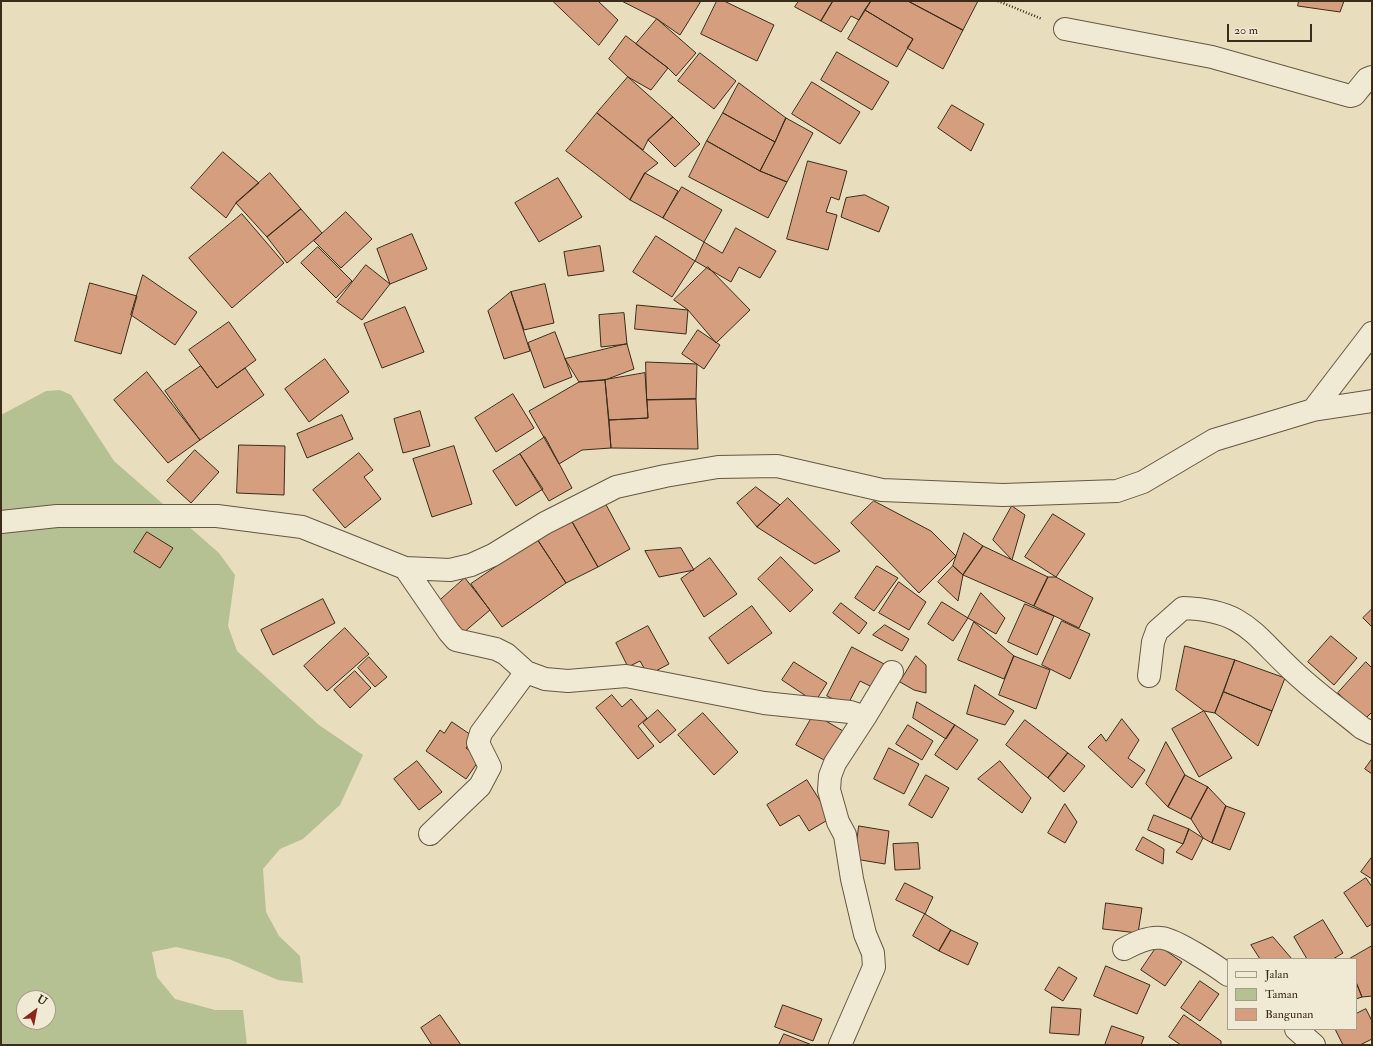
<!DOCTYPE html>
<html>
<head>
<meta charset="utf-8">
<style>
  body { margin:0 }
  #map { position:relative; width:1373px; height:1046px; overflow:hidden; background:#e8ddbd; font-family:"IM FELL Double Pica",serif }
  canvas { display:block }
  .frame { position:absolute; inset:0; border:2px solid #3a2c19; pointer-events:none }
  .legend { position:absolute; left:1227px; top:958px; width:130px; height:72px; box-sizing:border-box; background:#f0e9d4; border:1px solid #a79d89; margin:0; padding:5px 7px; list-style:none; font-size:12px; color:#3a2c19 }
  .legend li { display:flex; align-items:center; gap:8px; height:20px }
  .legend b { width:20px; border:1px solid #a79d89 }
  .north { position:absolute; left:16px; top:990px; width:40px; height:40px; box-sizing:border-box; background:#f0e9d4; border:1px solid #a79d89; border-radius:50%; rotate:32deg; font-size:11px; font-weight:700; line-height:16px; text-align:center; color:#3a2c19 }
  .north::after { content:''; display:block; margin:auto; width:14px; height:18px; background:#8f2418; clip-path:polygon(50% 0,100% 100%,50% 72%,0 100%) }
  .scale { position:absolute; left:1227px; top:24px; width:85px; height:18px; box-sizing:border-box; border:2px solid #3a2c19; border-top:0; padding-left:5px; font-size:12px; line-height:14px; white-space:nowrap; color:#3a2c19; -webkit-text-stroke:3px #f0e9d4; paint-order:stroke }
</style>
</head>
<body>
<div id="map">
<canvas width="1373" height="1046"></canvas>
<div class="frame"></div>
<ul class="legend">
<li><b style="height:5px;background:#f0e9d4"></b>Jalan</li>
<li><b style="height:11px;background:#b5c192"></b>Taman</li>
<li><b style="height:11px;background:#d59f7f"></b>Bangunan</li>
</ul>
<div class="north">U</div>
<div class="scale">20 m</div>
</div>
<script>
const c = document.querySelector('canvas').getContext('2d');
c.lineJoin = 'round';
function fillPath(path, color) { c.fillStyle = color; c.fill(path, 'evenodd'); }
function strokePath(path, color, width, dash) { c.strokeStyle = color; c.lineWidth = width; c.lineCap = dash ? 'butt' : 'round'; c.setLineDash(dash || []); c.stroke(path); }
fillPath(new Path2D(`
  M60,390L71,395L114,461L219,553L235,575L228,626L237,651L319,725L363,755L340,805L303,839L280,849L263,869L266,912L279,936L300,956L303,983L278,980L229,959L176,947L152,952L157,977L175,999L215,1010H243L247,1045H1V415L46,391ZM24,998H48V1022H24Z`), '#b5c192');
const building = new Path2D(`
  M553,1H598L618,20L599,45Z
  M622,1H701L680,35L657,19Z
  M717,1H724L774,25L757,61L701,34Z
  M799,1H833L821,21L795,7Z
  M833,1H871L859,20L851,16L841,32L821,21Z
  M871,1H908L963,30L943,69L907,48L913,39L865,10Z
  M908,1H978L963,30Z
  M1299,1H1344L1340,12L1298,6Z
  M865,10L913,39L897,67L848,39Z
  M657,19L696,53L676,76L668,68L636,44Z
  M626,36L668,68L651,90L628,77L609,59Z
  M837,52L889,82L872,110L821,80Z
  M700,53L736,81L714,109L678,81Z
  M628,77L673,117L648,140L643,150L597,113Z
  M812,82L860,112L840,144L792,114Z
  M739,83L786,118L775,142L723,113Z
  M952,105L984,124L971,151L938,128Z
  M597,113L658,163L645,173L630,200L566,151Z
  M723,113L775,142L760,171L707,141Z
  M673,117L700,144L675,167L648,140Z
  M786,118L813,133L787,182L760,171L775,142Z
  M707,141L760,171L787,182L768,218L689,177Z
  M223,152L259,183L236,203L226,218L191,188Z
  M808,161L847,171L839,200L831,197L826,212L837,215L828,250L787,239Z
  M270,173L301,209L267,237L236,203Z
  M645,173L678,191L663,218L630,200Z
  M558,178L582,217L539,242L515,203Z
  M682,187L722,210L704,242L663,218Z
  M865,195L889,207L879,232L841,217L846,198Z
  M301,209L322,233L287,263L267,237Z
  M346,212L372,239L341,268L314,241Z
  M242,214L284,263L232,308L189,258Z
  M736,228L776,251L760,278L739,267L731,282L695,261L704,242L722,253Z
  M412,234L427,269L390,284L377,249Z
  M656,236L695,261L672,297L633,272Z
  M600,246L604,271L568,276L564,252Z
  M318,247L352,281L336,298L301,263Z
  M366,265L390,284L362,320L337,302Z
  M708,267L750,310L716,343L688,310L674,300Z
  M143,275L197,312L175,345L131,315Z
  M90,283L137,296L121,354L75,341Z
  M545,284L554,323L524,330L511,292Z
  M511,292L530,351L504,359L488,311Z
  M637,305L688,310L686,334L635,329Z
  M405,307L424,352L382,368L364,324Z
  M624,313L627,344L601,347L599,315Z
  M229,322L256,360L217,388L189,350Z
  M698,330L720,345L704,369L682,354Z
  M555,332L572,377L544,388L528,343Z
  M627,344L634,369L605,380L579,382L565,359Z
  M325,359L349,392L309,422L285,389Z
  M646,362L697,364L696,399L647,400Z
  M201,366L217,388L245,368L264,395L200,440L165,391Z
  M147,372L200,440L168,463L114,400Z
  M645,373L648,418L609,420L605,380Z
  M605,380L611,448L582,450L559,464L529,411L579,382Z
  M513,394L534,428L496,452L475,418Z
  M696,399L698,449L611,448L609,420L648,418L647,400Z
  M420,411L430,446L403,453L394,419Z
  M342,415L353,439L307,458L297,434Z
  M545,437L572,488L549,501L520,454Z
  M239,445L285,446L284,495L237,493Z
  M454,446L472,504L432,517L413,459Z
  M195,450L219,472L191,503L167,481Z
  M359,453L373,470L364,477L381,499L345,528L313,490Z
  M520,454L543,489L516,506L493,471Z
  M756,487L780,505L757,527L737,503Z
  M788,498L840,551L815,564L757,527Z
  M604,501L630,549L598,567L571,520Z
  M874,501L931,531L956,556L919,593L851,523Z
  M1012,506L1025,515L1012,560L993,540Z
  M1053,514L1085,534L1056,577L1025,557Z
  M571,520L598,567L566,583L537,539Z
  M147,532L173,548L160,568L134,552Z
  M964,533L983,546L963,575L953,566Z
  M537,539L566,583L502,627L471,584Z
  M983,546L1048,577L1034,606L963,575Z
  M681,548L694,570L659,577L645,551Z
  M781,557L813,590L790,612L758,579Z
  M710,558L737,594L704,617L681,579Z
  M877,566L898,578L874,611L855,598Z
  M953,566L963,575L958,601L938,582Z
  M1048,577H1056L1093,598L1079,628L1034,606Z
  M465,578L490,610L463,633L437,603Z
  M899,582L926,602L909,630L879,613Z
  M981,593L1005,618L996,634L968,618Z
  M323,599L335,623L273,655L261,630Z
  M942,602L968,618L953,641L928,624Z
  M841,603L867,623L859,634L833,613Z
  M1025,604L1054,616L1037,655L1008,642Z
  M752,606L772,633L728,664L709,638Z
  M1372,609V627L1363,618Z
  M1062,621L1090,634L1070,679L1042,665Z
  M974,622L1014,656L1004,679L958,660Z
  M885,625L909,639L902,651L873,635Z
  M648,626L669,664L648,675L640,661L628,667L616,643Z
  M345,628L369,654L327,691L304,666Z
  M1331,636L1357,658L1334,685L1308,662Z
  M1185,646L1235,660L1215,713L1204,711L1176,690Z
  M852,647L886,665L874,688L860,681L847,706L827,696Z
  M916,656L926,665V693L914,690L900,682Z
  M1014,656L1050,670L1036,709L999,695Z
  M369,657L387,677L375,687L358,668Z
  M1235,660L1285,678L1272,711L1224,692Z
  M794,662L827,683L815,702L782,680Z
  M1366,662L1372,668V712L1365,719L1338,693Z
  M355,671L371,688L350,708L334,690Z
  M975,685L1014,711L1005,725L967,714Z
  M1224,692L1272,711L1258,746L1215,713Z
  M612,695L622,707L631,699L647,718L638,726L654,746L638,759L596,708Z
  M917,702L955,725L946,739L913,718Z
  M658,710L676,730L660,743L643,723Z
  M1204,711L1232,758L1199,777L1172,729Z
  M703,713L738,752L714,775L678,735Z
  M814,714L843,731L826,761L796,745Z
  M1122,719L1139,740L1128,758L1145,770L1132,788L1088,747L1101,734L1106,741Z
  M1025,720L1068,753L1048,778L1006,745Z
  M452,722L474,737L466,748L480,759L466,779L426,751L440,730L444,733Z
  M908,725L933,741L922,760L896,744Z
  M955,725L978,740L957,770L935,755Z
  M1166,742L1185,775L1168,807L1146,784Z
  M889,748L919,764L904,794L874,779Z
  M1068,753L1085,766L1064,792L1048,778Z
  M1372,759V774L1365,769Z
  M417,761L442,792L419,810L394,779Z
  M1000,761L1031,798L1022,813L978,779Z
  M926,775L949,788L932,818L909,805Z
  M1185,775L1208,787L1191,819L1168,807Z
  M807,780L831,818L809,831L799,815L780,826L767,805Z
  M1208,787L1226,806L1212,843L1203,838L1191,819Z
  M1065,804L1077,822L1065,843L1048,833Z
  M1226,806L1245,813L1230,850L1212,843Z
  M1154,815L1189,829L1183,844L1148,830Z
  M859,826L889,831L885,864L855,859Z
  M1189,829L1203,838L1192,860L1176,852L1183,844Z
  M1143,837L1164,849L1163,864L1136,850Z
  M918,843L920,869L895,870L893,844Z
  M1372,857V879L1361,872Z
  M1366,878L1372,887V924L1367,927L1344,893Z
  M905,883L933,897L925,914L896,900Z
  M1106,903L1142,908L1138,933L1103,929Z
  M925,914L951,930L939,951L913,936Z
  M1323,920L1343,953L1333,959H1307L1294,937Z
  M951,930L978,943L968,965L939,951Z
  M1273,937L1292,959H1260L1251,945Z
  M1158,945L1182,962L1165,986L1141,970Z
  M1372,946V996L1362,997L1356,982V959H1349Z
  M1106,966L1150,985L1137,1014L1094,996Z
  M1059,967L1077,978L1063,1001L1045,990Z
  M1200,981L1219,994L1200,1021L1181,1008Z
  M1356,982L1362,997L1356,999Z
  M783,1005L822,1019L813,1041L775,1027Z
  M1052,1007L1081,1009L1079,1035L1050,1033Z
  M1366,1009L1372,1021V1039L1360,1045H1343L1335,1029H1356V1014Z
  M440,1015L461,1045H432L421,1028Z
  M1184,1015L1221,1041V1045H1181L1169,1037Z
  M1112,1026L1144,1037L1141,1045H1105Z
  M784,1034L812,1045H779Z`);
fillPath(building, '#d59f7f');
strokePath(building, '#3a2c19', 1);
const minor = new Path2D(`
  M1065,29L1212,57L1350,96L1354,95L1367,79L1372,77
  M1313,410L1372,333
  M1,522L57,516H217L302,527L405,568L450,570L471,565L493,555L545,523L616,487L665,476L718,467L777,466L882,490L1003,495L1117,491L1143,482L1214,440L1313,410L1372,401
  M405,568L449,632L456,640L496,649L506,654L526,672L545,679L568,681L626,676L764,703L850,712L865,717L835,763L830,776L829,790L838,822L845,835L852,879L865,934L873,953L874,967L840,1045
  M1149,676L1153,642L1157,631L1183,608C1244,610 1252,633 1293,671C1314,691 1339,709 1362,728L1372,733
  M865,717L892,672
  M430,834L480,786L490,767L478,743L481,733L526,672
  M1124,949C1135,943 1149,936 1162,938C1177,940 1216,966 1228,975
  M1296,1029L1314,1045`);
strokePath(minor, '#665842', 24);
strokePath(new Path2D(`
  M998,1L1042,19`), '#3a2c19', 2.5, [1, 2]);
strokePath(minor, '#f0e9d4', 22);
</script>
</body>
</html>
